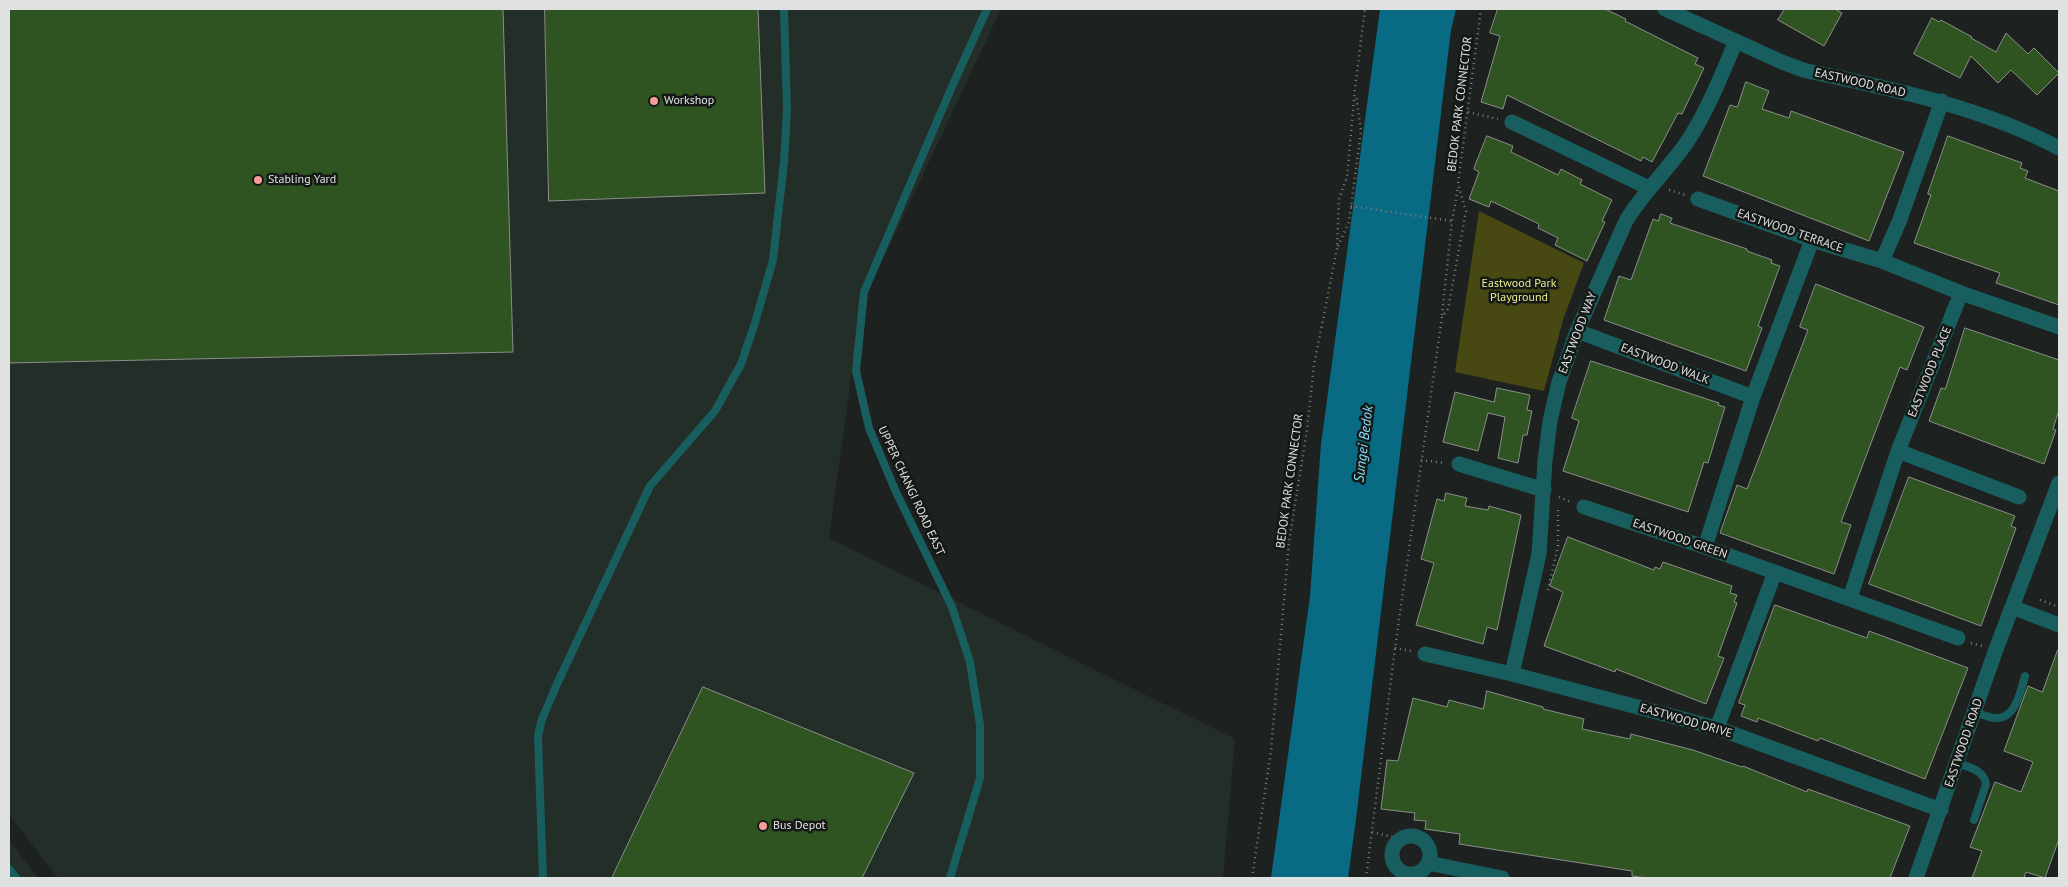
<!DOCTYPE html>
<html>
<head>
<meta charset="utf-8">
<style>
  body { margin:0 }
  #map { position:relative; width:2068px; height:887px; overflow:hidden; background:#1d2220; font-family:"PT Sans",sans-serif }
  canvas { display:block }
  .frame { position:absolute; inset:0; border:10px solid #dfe2e1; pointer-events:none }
</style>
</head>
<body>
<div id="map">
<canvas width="2068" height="887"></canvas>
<div class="frame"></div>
</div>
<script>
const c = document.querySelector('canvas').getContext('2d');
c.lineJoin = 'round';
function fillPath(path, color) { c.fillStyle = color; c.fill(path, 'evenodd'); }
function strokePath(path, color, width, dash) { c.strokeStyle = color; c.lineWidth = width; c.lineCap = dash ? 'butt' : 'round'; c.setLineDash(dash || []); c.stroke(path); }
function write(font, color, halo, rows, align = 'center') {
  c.font = font + ' "PT Sans",sans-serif'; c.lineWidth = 5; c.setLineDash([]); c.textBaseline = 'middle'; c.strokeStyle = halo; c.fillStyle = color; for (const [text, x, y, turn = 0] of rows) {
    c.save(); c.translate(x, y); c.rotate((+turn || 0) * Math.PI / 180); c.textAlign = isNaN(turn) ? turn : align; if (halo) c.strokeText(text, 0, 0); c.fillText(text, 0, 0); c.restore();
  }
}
fillPath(new Path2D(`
  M9,9H1001L861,306L829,538L1235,739L1223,878H58L9,815Z
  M9,840L38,878H9Z`), '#232e29');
fillPath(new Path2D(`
  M1479,211L1584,263L1563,320L1544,391L1455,372Z`), '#474812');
fillPath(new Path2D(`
  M1380,9H1456L1451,30L1356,819L1348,878H1271L1310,596L1321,444Z`), '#086a83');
const building = new Path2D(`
  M9,9H503L513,352L9,363Z
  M545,9H758L765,193L549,201Z
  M1498,9H1605L1626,19L1625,21L1698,58L1695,64L1704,68L1682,114L1678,113L1652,162L1643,157L1641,161L1507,95L1503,109L1481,102L1500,36L1490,33Z
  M1785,9H1835L1842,13L1824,46L1778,20Z
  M1932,18L1939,22L1941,20L1972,37L1971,38L1996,52L2006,33L2028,54L2034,48L2059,73L2037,95L2011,70L1998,83L1971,56L1960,78L1914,54Z
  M1746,82L1769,91L1762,109L1789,118L1791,111L1904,152L1869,241L1703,176L1730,105L1737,107Z
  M1487,136L1513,146L1511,152L1558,175L1561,169L1582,180L1580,184L1612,200L1602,221L1605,222L1587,261L1555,245L1558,238L1538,228L1539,224L1491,201L1489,207L1469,199L1479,172L1474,169Z
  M1948,136L2022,163L2020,168L2028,171L2025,178L2059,191V305L1996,283L2000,273L1914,243L1931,195L1928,194Z
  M1661,214L1672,218L1670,223L1747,249V251L1772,260L1771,263L1780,266L1758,326L1762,328L1746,371L1604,320L1619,276L1631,280L1653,219L1658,221Z
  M1816,284L1924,327L1907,370L1900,367L1841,522L1851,525L1834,574L1720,533L1737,485L1747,489L1808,330L1800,327Z
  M1965,328L2059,360V410L2053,429L2056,430L2044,464L1929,421L1941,388L1945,389Z
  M1591,361L1719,403L1718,405L1725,407L1708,463L1704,462L1688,512L1563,471L1579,421L1572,418Z
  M1497,388L1530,395L1527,410L1532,411L1527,435H1523L1518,463L1498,458L1505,417L1488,413L1478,451L1443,442L1455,392L1494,402Z
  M1909,477L2015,516L2011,526L2016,528L1981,626L1869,584Z
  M1446,493L1467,498L1465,506L1488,510L1489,506L1521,515L1497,630L1487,627L1483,644L1416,625L1434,563L1421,559L1437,499L1444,501Z
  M1568,537L1654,570L1655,567L1660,569L1663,562L1732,586L1730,593L1737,595L1734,602L1737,603L1718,656L1724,658L1706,704L1616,669L1615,672L1544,646L1563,592L1550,586Z
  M1775,605L1867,638L1869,631L1968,668L1925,779L1820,738L1818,741L1758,718L1757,722L1741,716L1745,705L1739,703Z
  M2058,650H2059V839L2045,878L2026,872L2024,878H1972L1982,851L1970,847L1995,782L2021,792L2033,762L2004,751L2028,686L2042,692Z
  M703,687L914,773L862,878H612Z
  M1487,691L1543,707V709L1584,719L1582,729L1630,739L1631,734L1650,739L1693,750L1742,767L1743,766L1807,792L1808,789L1910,826L1890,878H1647L1632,876V871L1459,844L1460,834L1425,829L1426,821L1414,820L1415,813L1381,809L1387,760L1398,761L1413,698L1447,707L1449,700L1483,709Z`);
fillPath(building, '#2f5321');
strokePath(building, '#8b8e8a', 1);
strokePath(new Path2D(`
  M1468,112L1498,119
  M1669,190L1685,195
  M1351,206L1452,221
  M1338,246L1349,222L1361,131L1356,95
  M1442,315L1452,221L1458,187
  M1421,460L1445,463
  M1559,497L1571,502
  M1548,590L1558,546V510
  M2040,600L2059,607
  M1971,643L1983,646
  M1395,648L1411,651
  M1372,832L1401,839
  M1252,878L1271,751L1289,542L1307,430L1314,365L1337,249L1339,199L1347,177L1355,88L1365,9
  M1366,878L1395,648L1442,317L1448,309L1466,211L1458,184L1481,9`), '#7b7f7d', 2.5, [1, 4]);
strokePath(new Path2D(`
  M1974,712C1981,714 1988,717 1994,718C2016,720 2020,692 2025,676
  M1957,763C1969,767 1984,770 1986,784L1974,820
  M9,869L16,878
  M543,878L538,736L542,719L557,684L650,486L715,411L741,364L754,326L773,260L784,162L787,110L784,9
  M950,878L980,778V725L970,662L952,607L896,492L869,428L856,371L864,292L950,91L987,9`), '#195e5e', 8);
strokePath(new Path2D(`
  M1665,9L1782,62L1803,70C1891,89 1979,106 2059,148
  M1512,122L1649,188
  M1698,199L1812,240L1882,261L1961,293L2059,327
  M1882,261L1899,222L1942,101
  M1577,331L1753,397
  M1898,451L2019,497
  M1459,464L1544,490
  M1584,507L1705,547L1958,638
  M1705,547L1753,397L1812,240
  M1850,598L1898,451L1961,293
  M2012,607L2059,625
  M1425,654L1512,674L1717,728L1941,810
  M1512,674L1539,554L1545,461L1550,421L1559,382L1577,331L1626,221C1643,192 1668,170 1687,142C1708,110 1721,76 1736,41
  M1717,728L1775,572
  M1392 855a19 19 0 1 1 38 0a19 19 0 1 1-38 0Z
  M1428,863L1502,878
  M1916,878L1995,652L2059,483`), '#195e5e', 15);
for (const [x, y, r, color] of [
  [654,101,5,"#f59c94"],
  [258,180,5,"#f59c94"],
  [763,826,5,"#f59c94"]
]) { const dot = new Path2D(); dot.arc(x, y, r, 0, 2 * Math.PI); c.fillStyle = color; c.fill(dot); strokePath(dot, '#141816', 2); }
write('12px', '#dfe2e1', '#141816', [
  ["EASTWOOD ROAD",1860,83,13],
  ["BEDOK PARK CONNECTOR",1460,104,-83],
  ["EASTWOOD TERRACE",1790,231,19],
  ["EASTWOOD WAY",1578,333,-69],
  ["EASTWOOD WALK",1665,364,21],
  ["EASTWOOD PLACE",1930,372,-68],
  ["BEDOK PARK CONNECTOR",1290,481,-82],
  ["UPPER CHANGI ROAD EAST",911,491,65],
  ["EASTWOOD GREEN",1680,539,19],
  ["EASTWOOD DRIVE",1686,721,16],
  ["EASTWOOD ROAD",1964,743,-71]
]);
write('12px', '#dfe2e1', '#141816', [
  ["Workshop",664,101],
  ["Stabling Yard",268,180],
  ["Bus Depot",773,826]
], 'left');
write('12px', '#e9eb8c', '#141816', [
  ["Eastwood Park",1519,284],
  ["Playground",1519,298]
]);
write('italic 14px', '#88e0fe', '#141816', [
  ["Sungei Bedok",1364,444,-83]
]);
</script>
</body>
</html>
